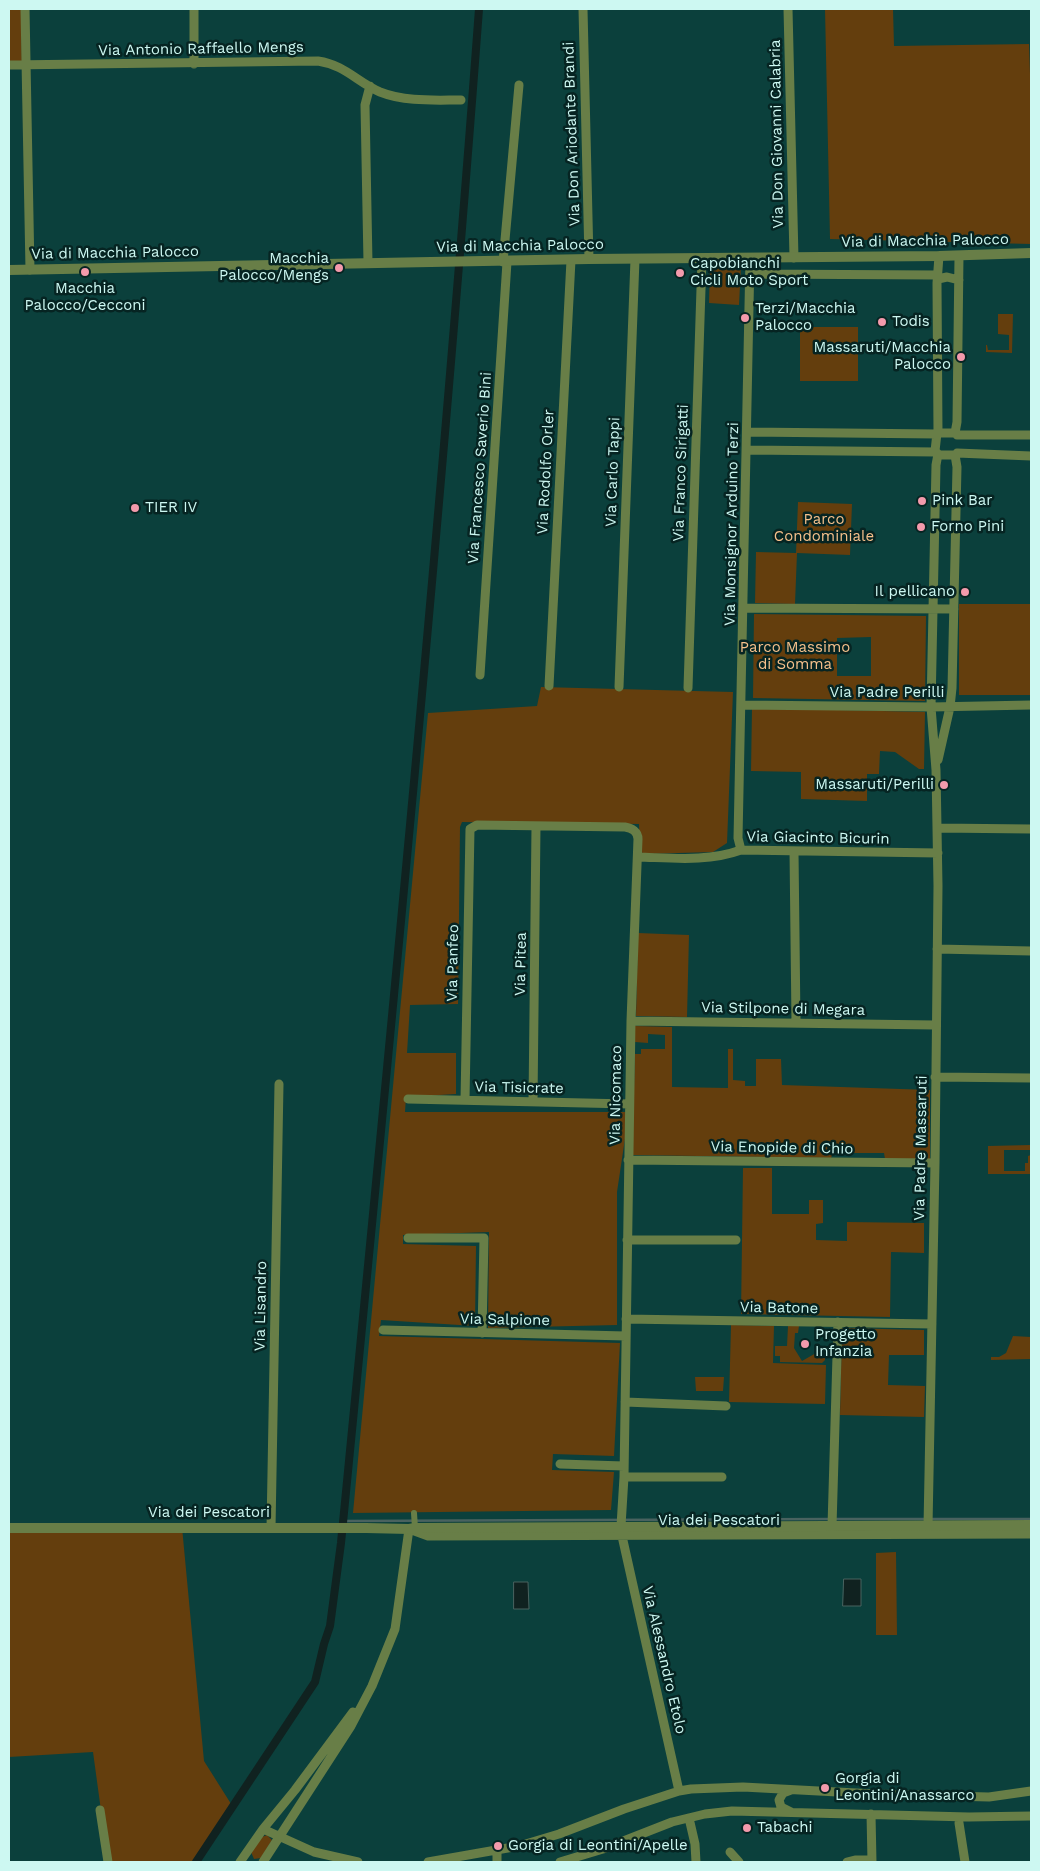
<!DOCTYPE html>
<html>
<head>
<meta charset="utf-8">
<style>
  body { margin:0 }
  #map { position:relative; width:1040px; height:1871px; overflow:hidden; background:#0b403c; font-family:"Work Sans",sans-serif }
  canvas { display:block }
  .frame { position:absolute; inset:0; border:10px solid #cdf8f2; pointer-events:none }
</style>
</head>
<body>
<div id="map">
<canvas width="1040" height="1871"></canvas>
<div class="frame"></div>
</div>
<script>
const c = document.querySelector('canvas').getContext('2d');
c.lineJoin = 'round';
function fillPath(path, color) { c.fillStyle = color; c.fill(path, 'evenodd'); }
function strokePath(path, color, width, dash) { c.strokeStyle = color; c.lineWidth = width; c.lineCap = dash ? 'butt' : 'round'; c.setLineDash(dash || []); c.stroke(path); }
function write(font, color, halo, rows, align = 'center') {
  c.font = font + ' "Work Sans",sans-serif'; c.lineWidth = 5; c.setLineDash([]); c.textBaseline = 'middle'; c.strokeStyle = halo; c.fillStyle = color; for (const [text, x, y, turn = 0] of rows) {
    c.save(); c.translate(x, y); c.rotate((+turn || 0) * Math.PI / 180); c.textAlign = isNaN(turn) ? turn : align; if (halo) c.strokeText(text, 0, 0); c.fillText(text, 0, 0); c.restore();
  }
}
fillPath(new Path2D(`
  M9,9H21L22,62H9Z
  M825,9H893L894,46L1029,44L1031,104V244L830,239Z
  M710,265L741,266L739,305L709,303Z
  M998,314H1013L1012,353L986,352V345H987L988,350H1009V335L998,334Z
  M800,327H858V381H800Z
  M798,502L852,504L850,555L797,553L795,604L755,603L756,552L796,553Z
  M959,604H1031V695H959Z
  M754,614L926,616L925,701L753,698ZM871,637V676H837V638Z
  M541,687L733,692L727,843L713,852L644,854L640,851L639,824L462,822L460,827L458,1004L410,1005L407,1053H456V1094L406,1097L405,1112H629L617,1192V1325L488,1328L489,1232L403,1235V1244L476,1246L475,1326L381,1320L379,1336L620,1343L614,1456L553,1454L552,1470L614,1472L611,1510L353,1513L428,713L537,706Z
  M752,708L925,712L924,769H919L895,752L880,751L879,774H867V801L801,799V772L751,771Z
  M638,933L689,935L687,1017L636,1016Z
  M635,1026L672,1027V1087L728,1088V1049H733V1080L745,1081V1086H756V1059H781L782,1085L930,1090V1160L885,1159L884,1153H833L831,1158L632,1155L635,1054H641V1049H665V1035L648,1034V1043L635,1042Z
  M1031,1145V1150H1004V1171H1025V1163H1028V1156L1031,1155V1174H988V1146Z
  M743,1168H772V1214H809V1200H823V1223L816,1224V1240L847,1241V1222L924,1223V1253L891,1252L890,1317L741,1314Z
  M731,1325L774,1326L773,1363L826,1365L825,1404L729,1402Z
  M788,1326H799L798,1333H795L794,1348L802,1361L823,1349L825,1353V1360L822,1363L780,1362V1356H775V1346H787Z
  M842,1328L924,1330V1355H889L888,1385L925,1386L924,1417L840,1415Z
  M1013,1336L1031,1337V1359L991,1360V1357H999L1006,1353Z
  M695,1377H724L723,1391H696Z
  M182,1527L204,1761L233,1807L196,1862H108L93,1752L9,1757V1528Z
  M896,1552L897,1635H876V1553Z
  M267,1835L272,1840L261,1858L254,1859L251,1852L262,1837Z`), '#643e0d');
const water = new Path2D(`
  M844,1579H861V1606H843Z
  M514,1582H528L529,1609H514Z`);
fillPath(water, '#102220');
strokePath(water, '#49625f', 1);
strokePath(new Path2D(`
  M835,1519H1031
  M343,1521L830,1519`), '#49625f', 2.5);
strokePath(new Path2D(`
  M196,1862L315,1682L324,1644L330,1626L341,1543C391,1032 441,521 479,9`), '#102220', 8);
strokePath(new Path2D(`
  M414,1513L415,1528`), '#687e47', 6);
strokePath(new Path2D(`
  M25,9L30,270
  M583,9L589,259
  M788,9L794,258
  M194,64V9
  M9,65L318,61C345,65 357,82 380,92C405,102 434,100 461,100
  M503,262L519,85
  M368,263L365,105L370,86
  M750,274L938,275
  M938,279L947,277L959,280
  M748,432L937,434
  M938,433L937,283L939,256
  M955,433L957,422L959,256
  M957,435H1031
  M748,450L936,452
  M957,453L1031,456
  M955,455H939L935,451L937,433H955
  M744,608L954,609
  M480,675L507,262
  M549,686L571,260
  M619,687L635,259
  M688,688L702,258
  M742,705L931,707L1031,705
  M938,760L950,707L952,688L957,467L955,455
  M938,828L1031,829
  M741,850L738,838L750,258
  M794,851L796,1023
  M638,857C673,858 708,862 741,850L938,853
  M937,949L1031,951
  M631,1021L935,1025
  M935,1077L1031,1078
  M408,1099L629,1104
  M465,1100L470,829L477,825L625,827C632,828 638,832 638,839L631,1021L624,1477L621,1526
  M533,1102L536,826
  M628,1160L935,1163
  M408,1238H484L482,1333
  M627,1240H736
  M626,1319L932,1324
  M383,1330L626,1336
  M625,1402L726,1406
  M560,1464L624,1466
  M624,1477H722
  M832,1526L838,1322
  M928,1526L935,1163L938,886L936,770L931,707L936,465L938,454
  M271,1528L279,1084
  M622,1536L679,1791
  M791,1790L783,1793L779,1800L781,1807L791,1812
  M100,1810L108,1862
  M871,1814L872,1862
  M689,1818L695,1844L696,1862
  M959,1823L965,1862
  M263,1829L314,1852L358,1862
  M730,1852L739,1862
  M240,1862L263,1829L295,1790L353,1712
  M263,1862L351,1726L372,1686L395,1629L409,1529L428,1536L1031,1534
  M428,1862L519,1846L559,1834L624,1809L679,1791L691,1789L743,1787L875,1794L989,1797L1031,1791
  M497,1862V1851
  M560,1862L603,1849L672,1822L705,1814L732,1811L969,1817L1031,1816
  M847,1862L855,1860H872`), '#687e47', 9);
strokePath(new Path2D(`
  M9,270L589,259L939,256L1031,253
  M9,1528H366L409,1529L415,1528L1031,1525`), '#687e47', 10);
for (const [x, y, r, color] of [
  [339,268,5,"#f39aac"],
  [85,272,5,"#f39aac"],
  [680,273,5,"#f39aac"],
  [745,318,5,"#f39aac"],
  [882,322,5,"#f39aac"],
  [961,357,5,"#f39aac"],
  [922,501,5,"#f39aac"],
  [135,508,5,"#f39aac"],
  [921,527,5,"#f39aac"],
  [965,592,5,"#f39aac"],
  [944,785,5,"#f39aac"],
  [805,1344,5,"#f39aac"],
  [825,1788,5,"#f39aac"],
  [747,1828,5,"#f39aac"],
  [498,1846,5,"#f39aac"]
]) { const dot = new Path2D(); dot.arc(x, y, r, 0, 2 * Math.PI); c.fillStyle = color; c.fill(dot); strokePath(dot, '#062422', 2); }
write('15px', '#cdf8f2', '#062422', [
  ["Via Antonio Raffaello Mengs",201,49,-1],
  ["Via Don Ariodante Brandi",572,134,-92],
  ["Via Don Giovanni Calabria",777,134,-91],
  ["Via di Macchia Palocco",925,241,-1],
  ["Via di Macchia Palocco",520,246,-1],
  ["Via di Macchia Palocco",115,253,-1],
  ["Via Francesco Saverio Bini",480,468,-86],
  ["Via Rodolfo Orler",546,472,-87],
  ["Via Carlo Tappi",613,472,-88],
  ["Via Franco Sirigatti",681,473,-88],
  ["Via Monsignor Arduino Terzi",732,524,-89],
  ["Via Padre Perilli",887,693],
  ["Via Giacinto Bicurin",818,838,1],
  ["Via Panfeo",453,963,-89],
  ["Via Pitea",521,964,-89],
  ["Via Stilpone di Megara",783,1009,1],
  ["Via Tisicrate",519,1088,1],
  ["Via Nicomaco",616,1095,-89],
  ["Via Enopide di Chio",782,1148,1],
  ["Via Padre Massaruti",921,1148,-89],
  ["Via Lisandro",261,1306,-89],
  ["Via Batone",779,1308,1],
  ["Via Salpione",505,1320,1],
  ["Via dei Pescatori",209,1513],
  ["Via dei Pescatori",719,1521],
  ["Via Alessandro Etolo",664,1660,77]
]);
write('15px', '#cdf8f2', '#062422', [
  ["Macchia",329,259,"right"],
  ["Palocco/Mengs",329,276,"right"],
  ["Capobianchi",690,264],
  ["Cicli Moto Sport",690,281],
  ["Macchia",85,289,"center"],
  ["Palocco/Cecconi",85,306,"center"],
  ["Terzi/Macchia",755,309],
  ["Palocco",755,326],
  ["Todis",892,322],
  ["Massaruti/Macchia",951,348,"right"],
  ["Palocco",951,365,"right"],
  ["Pink Bar",932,501],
  ["TIER IV",145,508],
  ["Forno Pini",931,527],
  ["Il pellicano",955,592,"right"],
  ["Massaruti/Perilli",934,785,"right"],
  ["Progetto",815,1335],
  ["Infanzia",815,1352],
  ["Gorgia di",835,1779],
  ["Leontini/Anassarco",835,1796],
  ["Tabachi",757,1828],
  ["Gorgia di Leontini/Apelle",508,1846]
], 'left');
write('15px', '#f6c18c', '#062422', [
  ["Parco",824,520],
  ["Condominiale",824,537],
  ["Parco Massimo",795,648],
  ["di Somma",795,665]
]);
</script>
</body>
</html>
